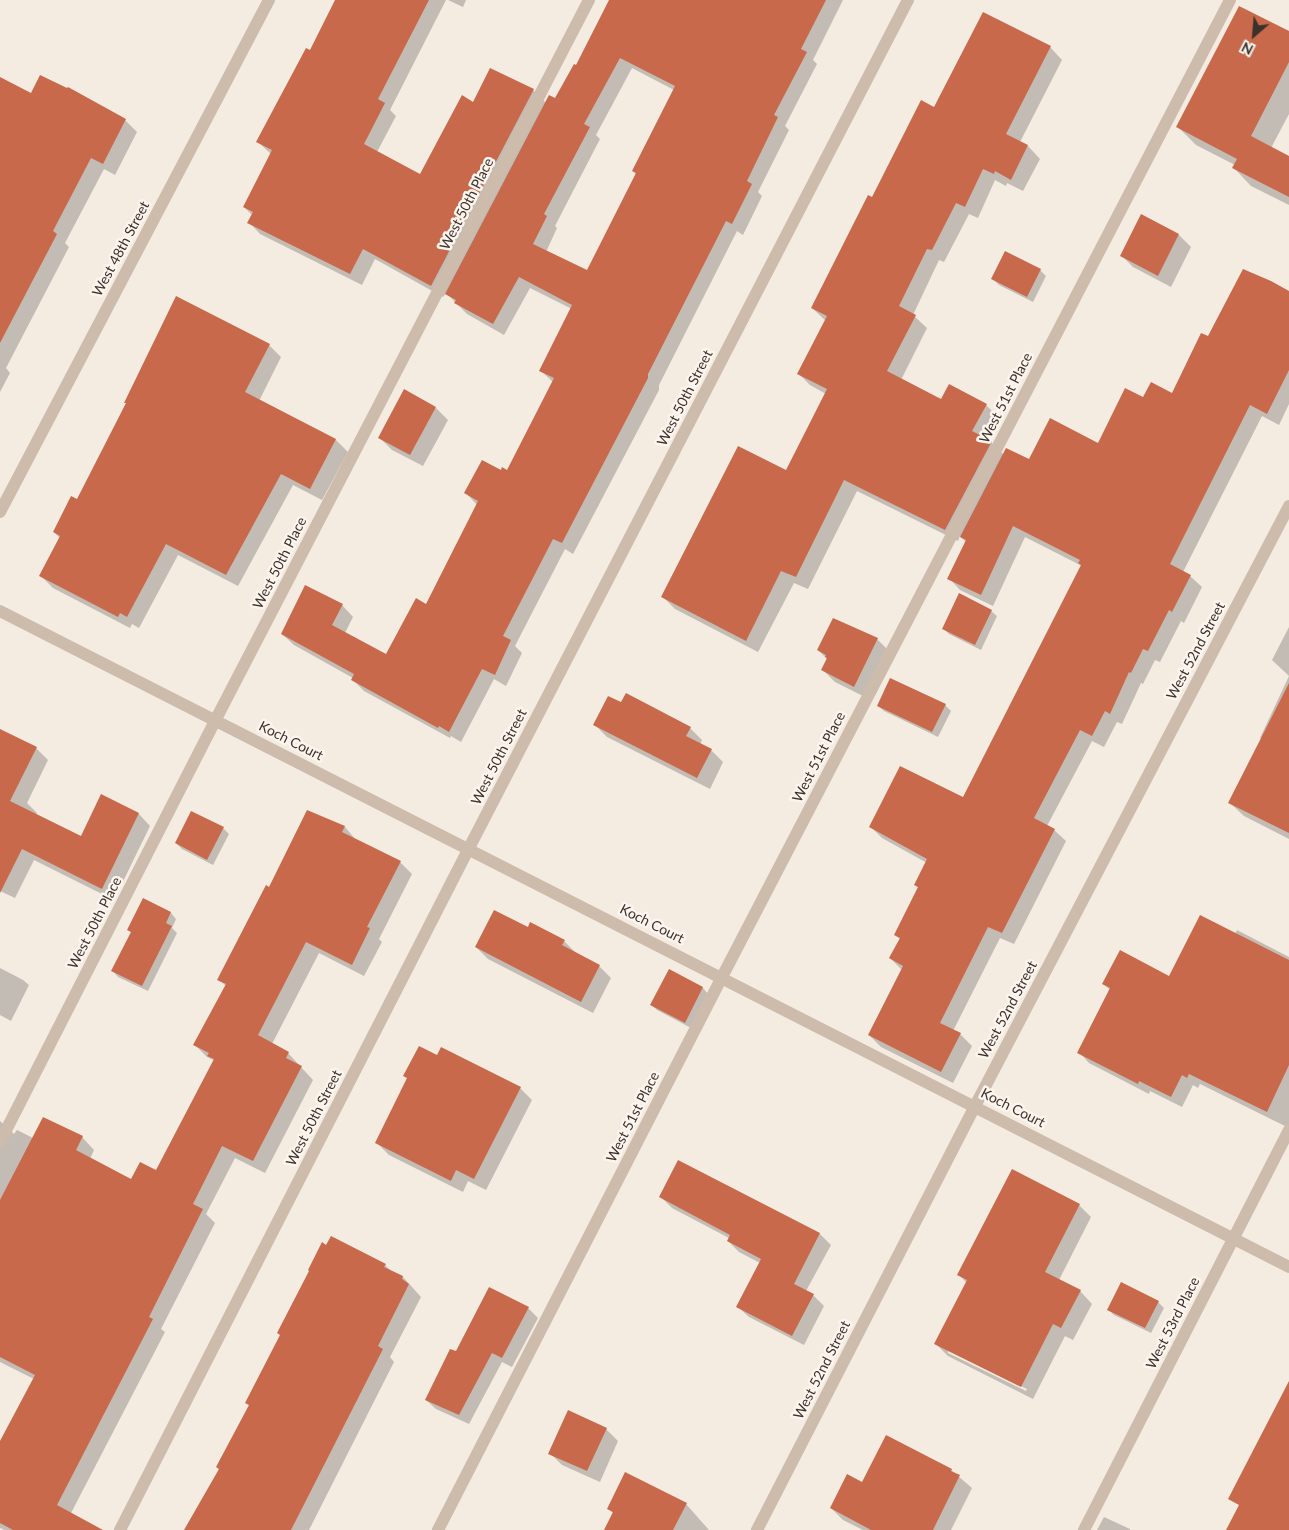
<!DOCTYPE html>
<html>
<head>
<meta charset="utf-8">
<style>
  body { margin:0 }
  #map { position:relative; width:1289px; height:1530px; overflow:hidden; background:#f4ebe1; font-family:Lato,sans-serif }
  canvas { display:block }
  .north { position:absolute; left:1229px; top:10px; width:50px; height:50px; -webkit-text-stroke:4px #fbf5ee; paint-order:stroke; rotate:207deg; font-size:14px; font-weight:700; line-height:20px; text-align:center; color:#3b302b }
  .north::after { content:''; display:block; margin:auto; width:18px; height:22px; background:#3b302b; clip-path:polygon(50% 0,100% 100%,50% 72%,0 100%) }
</style>
</head>
<body>
<div id="map">
<canvas width="1289" height="1530"></canvas>
<div class="north">N</div>
</div>
<script>
const c = document.querySelector('canvas').getContext('2d');
c.lineJoin = 'round';
function fillPath(path, color) { c.fillStyle = color; c.fill(path, 'evenodd'); }
function strokePath(path, color, width, dash) { c.strokeStyle = color; c.lineWidth = width; c.lineCap = dash ? 'butt' : 'round'; c.setLineDash(dash || []); c.stroke(path); }
function write(font, color, halo, rows, align = 'center') {
  c.font = font + ' Lato,sans-serif'; c.lineWidth = 5; c.setLineDash([]); c.textBaseline = 'middle'; c.strokeStyle = halo; c.fillStyle = color; for (const [text, x, y, turn = 0] of rows) {
    c.save(); c.translate(x, y); c.rotate((+turn || 0) * Math.PI / 180); c.textAlign = isNaN(turn) ? turn : align; if (halo) c.strokeText(text, 0, 0); c.fillText(text, 0, 0); c.restore();
  }
}
fillPath(new Path2D(`
  M336,0H446L390,110L396,116L377,152L420,175L474,103L533,90L546,103L555,100L576,66L611,0H843L813,60L817,64L785,126L789,130L758,192L762,196L743,235L737,231L659,385V390L573,554L565,549L515,646L522,653L506,686L494,679L461,742L451,736L450,738L364,691L352,679L353,678L294,645L282,634L342,605L353,617L345,633L387,655L426,606L477,505L466,493L501,471L508,472L553,382L540,370L572,309L530,288L504,335L467,314L446,293L443,297L375,259L362,285L260,234L249,222L252,215L244,207L271,154L258,142L311,52ZM632,68L674,90L633,171L637,175L587,271L546,252L557,228L555,226L600,139L596,135Z
  M448,0H466L463,7Z
  M1289,33V114L1271,148L1289,158V205L1251,186L1234,168L1235,165L1196,145L1178,127Z
  M1050,47L1062,60L1020,142L1028,146L1040,159L1023,191L1007,183L1006,186L995,180L978,218L969,214L944,262L939,260L913,315L927,328L901,380L942,401L986,405L998,417L986,439L991,442L1004,455L1029,461L1098,444L1143,399L1172,395L1208,337L1289,292V404L1279,425L1262,416L1183,572L1190,576L1202,587L1184,623L1181,621L1160,662L1155,660L1143,684L1141,683L1122,724L1117,722L1104,747L1092,741L1047,826L1054,830L1066,841L1014,944L1000,938L953,1031L960,1034L972,1046L953,1083L881,1047L869,1035L902,970L890,958L900,939L895,935L919,888L916,885L927,863L882,838L870,826L963,799L1082,566L1025,537L993,606L960,590L949,578L966,542L960,536L958,541L857,491L808,589L794,583L758,652L675,609L663,597L787,472L826,394L810,385L798,373L826,321L812,308L872,199L935,109Z
  M31,94L125,120L137,132L115,175L104,169L65,243L69,247L6,368L10,373L0,392V125Z
  M1142,216L1179,235L1191,247L1171,287L1133,267L1121,255Z
  M1040,270L1046,276L1033,302L999,285L993,279Z
  M269,345L281,357L259,401L336,440L348,452L322,500L293,485L238,586L178,555L139,628L132,624L130,628L53,588L41,576L60,538L54,532L78,501Z
  M436,408L448,420L423,466L392,450L380,438Z
  M991,611L997,616L981,650L949,634L943,628Z
  M1289,627V676L1272,660Z
  M877,639L889,651L867,698L835,682L823,670L828,660L818,650Z
  M1289,676V839L1244,816L1229,802L1262,739L1260,738Z
  M621,704L690,728L702,740L700,745L711,750L723,762L710,789L607,737L595,725Z
  M945,705L951,711L938,737L884,711L878,706Z
  M0,730L36,748L48,760L27,803L37,813L36,815L81,838L102,796L139,814L150,826L114,900L34,860L15,898L0,891Z
  M308,811L345,827L356,840L400,862L412,874L379,939L382,942L364,976L319,953L272,1044L288,1053L313,1080L265,1173L235,1158L206,1214L215,1223L161,1329L165,1332L70,1515L77,1530H5L0,1528V1444L34,1379L0,1362V1121L14,1134L17,1130L33,1138L82,1137L94,1150L90,1159L132,1181L156,1172L215,1061L207,1057L195,1045L226,986L219,980L270,888Z
  M192,812L223,828L229,834L213,865L182,849L176,843Z
  M144,900L171,913L176,919L172,928L177,933L148,991L118,977L113,971L132,933L128,929Z
  M529,929L564,941L576,953L599,966L611,978L593,1013L488,959L476,947Z
  M1237,930L1289,957V1128L1200,1084L1198,1088L1193,1085L1182,1107L1150,1091L1149,1094L1089,1063L1079,1052L1110,990L1103,983L1170,977L1235,934Z
  M0,968L23,980L29,985L11,1021L0,1015Z
  M669,971L703,988L708,994L691,1028L657,1010L652,1005Z
  M438,1057L520,1088L532,1100L486,1190L468,1181L463,1192L389,1155L377,1143Z
  M679,1162L820,1234L831,1245L806,1291L813,1295L824,1306L804,1345L749,1317L738,1307L760,1263L739,1252L728,1241L729,1238L672,1208L661,1197Z
  M1079,1205L1091,1217L1059,1280L1080,1291L1092,1304L1073,1340L1065,1336L1033,1399L948,1356L936,1344L967,1283L959,1275ZM948,1350L1027,1389L1026,1391L948,1353Z
  M385,1265L392,1272L403,1277L421,1297L390,1357L394,1362L309,1530H185L220,1470L250,1406L246,1403Z
  M1158,1302L1164,1308L1151,1333L1114,1315L1108,1309Z
  M528,1308L538,1318L512,1367L502,1362L469,1424L436,1409L426,1400L456,1353Z
  M606,1429L618,1441L600,1482L562,1465L550,1453Z
  M951,1470L972,1488L951,1530H863L843,1520L831,1508L862,1484Z
  M686,1504L709,1530H605L614,1514L608,1508Z
  M1104,1517L1130,1529V1530H1097Z`), '#0003');
fillPath(new Path2D(`
  M335,0H429L378,99L385,103L364,144L420,174L462,95L473,102L490,68L534,89L431,286L363,249L350,274L247,223L253,212L243,207L272,150L256,142L306,48L310,50Z
  M609,0H826L801,49L807,52L774,115L778,117L747,181L752,184L732,224L726,221L648,374V378L562,543L553,539L503,636L511,640L495,675L482,669L449,732L439,726L438,728L351,680L354,674L281,634L305,585L343,604L332,625L386,654L416,598L426,604L478,501L464,493L482,460L501,470L502,467L507,470L554,378L539,371L572,305L519,277L493,324L454,303L456,300L445,294L549,95L555,98L574,64L576,65ZM620,58L675,86L632,171L636,173L587,270L533,244L547,216L544,214L590,127L584,124Z
  M1239,6L1289,31V62L1251,136L1289,156V197L1232,168L1237,159L1176,127Z
  M983,12L1051,46L1006,134L1028,145L1011,180L995,171L994,174L983,169L965,207L956,203L932,250L927,249L899,306L916,315L887,371L941,399L949,384L987,404L972,431L992,441L945,530L844,480L796,577L781,571L746,641L661,597L738,446L786,470L827,389L797,374L827,316L811,308L868,195L872,197L921,100L934,107Z
  M40,75L67,88L68,87L126,119L103,164L91,158L53,231L57,234L0,343V77L31,93Z
  M1141,214L1179,234L1158,276L1120,256Z
  M1005,251L1041,269L1027,297L991,279Z
  M1243,269L1271,281L1289,291V370L1267,414L1250,405L1170,564L1191,575L1172,612L1169,610L1148,651L1143,649L1131,673L1129,672L1110,714L1105,711L1092,736L1080,730L1034,818L1055,829L1002,933L988,927L940,1023L961,1033L941,1072L868,1035L903,966L889,958L900,938L894,935L918,887L914,885L927,859L869,827L900,766L963,797L1081,565L1078,563L1080,560L1013,526L981,595L947,579L966,540L960,537L1006,448L1029,459L1050,418L1098,443L1125,388L1143,397L1151,382L1172,393L1201,333L1208,336Z
  M176,296L270,344L245,392L336,439L310,489L281,474L226,575L166,544L127,617L120,613L118,617L39,576L60,536L53,532L71,496L77,499L126,403H124Z
  M404,389L436,407L410,455L378,438Z
  M959,593L992,610L975,645L942,629Z
  M833,618L878,638L854,687L821,670L827,658L825,657L826,655L817,650Z
  M890,678L946,704L932,732L877,706Z
  M1289,683V833L1228,803Z
  M626,693L691,727L686,736L712,749L697,778L593,725L608,696L621,702Z
  M0,729L37,747L10,801L81,836L101,794L139,813L102,889L22,849L0,893Z
  M307,810L345,826L342,832L401,861L367,927L370,928L352,965L306,942L258,1035L289,1052L286,1058L302,1066L253,1161L222,1146L193,1204L203,1209L149,1317L153,1319L57,1505L103,1530H13L0,1523V1441L35,1375L0,1357V1200L43,1117L83,1136L76,1150L131,1179L140,1162L156,1170L214,1059L207,1056L209,1053L193,1045L226,984L217,980L266,885L269,887Z
  M191,811L224,827L207,860L175,843Z
  M143,898L171,912L166,923L172,926L142,986L111,971L131,932L127,930Z
  M494,910L528,927L530,922L565,940L562,945L600,965L581,1002L475,947Z
  M1200,915L1289,960V1065L1267,1112L1189,1074L1187,1078L1182,1075L1171,1097L1139,1081L1138,1084L1077,1053L1110,988L1102,984L1120,950L1169,976Z
  M669,969L703,987L685,1023L650,1005Z
  M419,1046L437,1055L441,1047L521,1087L474,1179L456,1170L451,1181L375,1143L407,1078L403,1076Z
  M678,1160L820,1233L794,1284L814,1294L792,1336L736,1307L761,1259L727,1241L730,1235L659,1197Z
  M1012,1169L1080,1204L1045,1272L1081,1290L1061,1328L1053,1324L1021,1387L934,1344L967,1280L957,1275Z
  M331,1236L386,1264L384,1267L403,1276L402,1279L409,1284L378,1346L383,1349L291,1530H184L219,1469L216,1467L249,1405L245,1403L280,1335L277,1333L309,1271L308,1270L322,1242L326,1245Z
  M1121,1282L1159,1301L1145,1328L1107,1310Z
  M489,1287L529,1307L502,1358L492,1353L459,1415L425,1400L450,1349L456,1351Z
  M1289,1381V1530H1226L1239,1505L1228,1499Z
  M568,1410L607,1428L587,1471L548,1454Z
  M886,1435L952,1469L951,1471L960,1475L933,1530H871L830,1508L847,1474L862,1482Z
  M625,1472L687,1503L673,1530H604L613,1512L607,1509Z`), '#c8694b');
strokePath(new Path2D(`
  M0,611L1289,1267
  M0,1142L216,719L589,0
  M438,1530L722,977L1230,0
  M1084,1530L1289,1130`), '#cdbbac', 12);
strokePath(new Path2D(`
  M0,512L269,0
  M120,1530L469,848L908,0
  M757,1530L975,1106L1289,506`), '#cdbbac', 12);
write('14px', '#3b302b', '#fbf5ee', [
  ["West 50th Place",467,204,-63],
  ["West 48th Street",121,249,-62],
  ["West 50th Street",685,398,-63],
  ["West 51st Place",1006,398,-63],
  ["West 50th Place",280,563,-63],
  ["West 52nd Street",1196,651,-62],
  ["Koch Court",291,741,27],
  ["West 50th Street",499,757,-63],
  ["West 51st Place",819,757,-63],
  ["West 50th Place",95,923,-63],
  ["Koch Court",652,924,27],
  ["West 52nd Street",1008,1010,-62],
  ["Koch Court",1013,1108,27],
  ["West 51st Place",633,1117,-63],
  ["West 50th Street",314,1118,-63],
  ["West 53rd Place",1173,1323,-63],
  ["West 52nd Street",822,1370,-63]
]);
</script>
</body>
</html>
